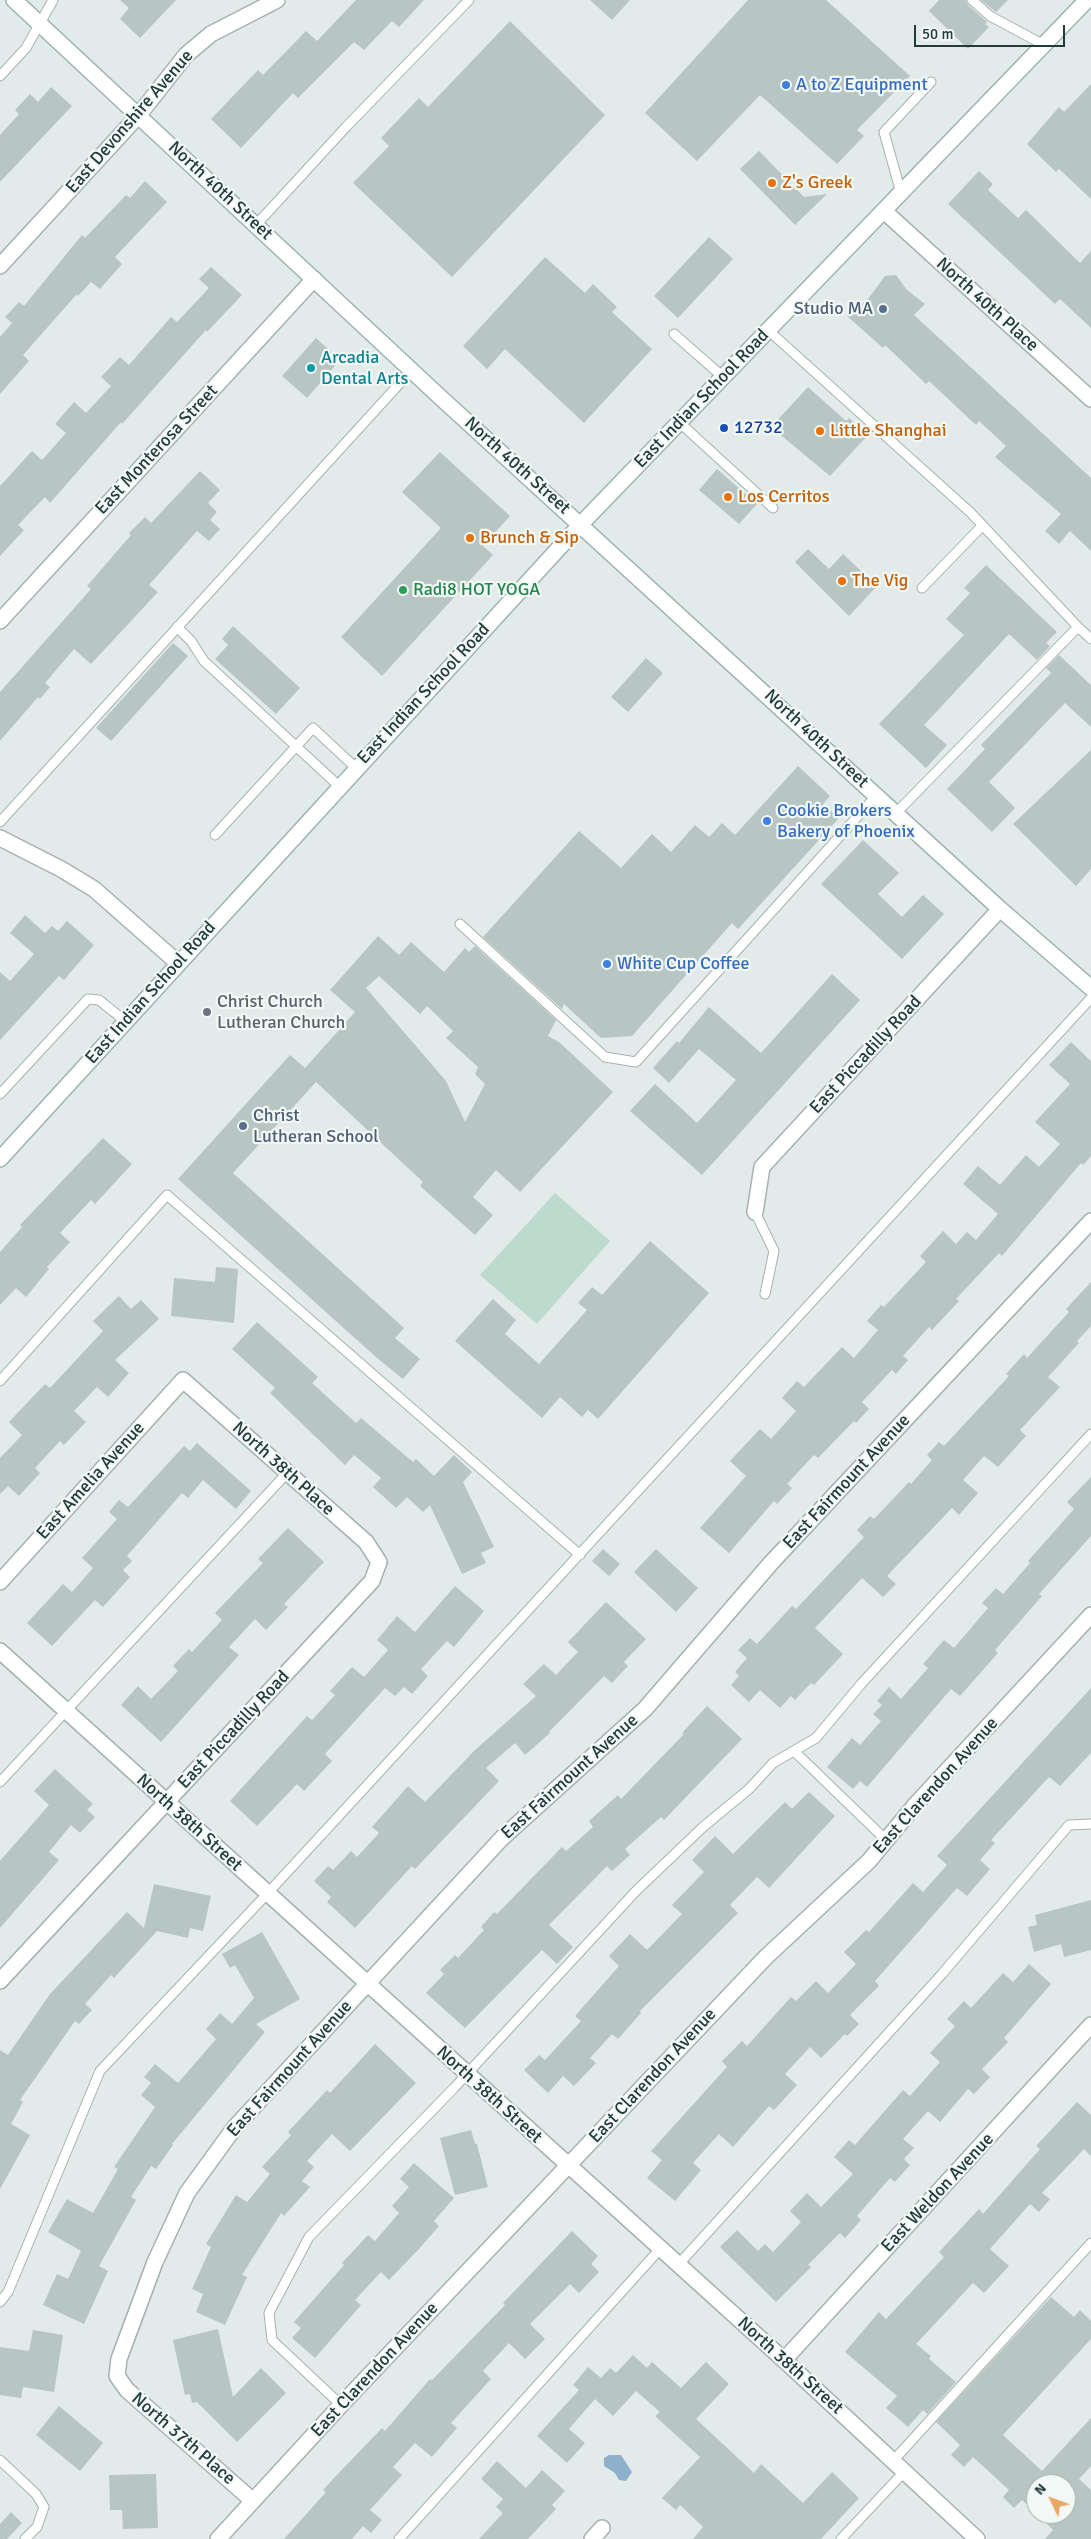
<!DOCTYPE html>
<html>
<head>
<meta charset="utf-8">
<style>
  body { margin:0 }
  #map { position:relative; width:1091px; height:2539px; overflow:hidden; background:#e2ebe9; font-family:Signika,sans-serif }
  canvas { display:block }
  .north { position:absolute; left:1026px; top:2474px; width:50px; height:50px; box-sizing:border-box; background:#f2f8f6; border:1px solid #9facab; border-radius:50%; rotate:312deg; font-size:14px; font-weight:700; line-height:20px; text-align:center; color:#233a3a }
  .north::after { content:''; display:block; margin:auto; width:18px; height:22px; background:#e6a964; clip-path:polygon(50% 0,100% 100%,50% 72%,0 100%) }
  .scale { position:absolute; left:914px; top:25px; width:151px; height:22px; box-sizing:border-box; border:2px solid #233a3a; border-top:0; padding-left:6px; font-size:15px; line-height:18px; white-space:nowrap; color:#233a3a; -webkit-text-stroke:4px #f2f8f6; paint-order:stroke }
</style>
</head>
<body>
<div id="map">
<canvas width="1091" height="2539"></canvas>
<div class="north">N</div>
<div class="scale">50 m</div>
</div>
<script>
const c = document.querySelector('canvas').getContext('2d');
c.lineJoin = 'round';
function fillPath(path, color) { c.fillStyle = color; c.fill(path, 'evenodd'); }
function strokePath(path, color, width, dash) { c.strokeStyle = color; c.lineWidth = width; c.lineCap = dash ? 'butt' : 'round'; c.setLineDash(dash || []); c.stroke(path); }
function write(font, color, halo, rows, align = 'center') {
  c.font = font + ' Signika,sans-serif'; c.lineWidth = 4.5; c.setLineDash([]); c.textBaseline = 'middle'; c.strokeStyle = halo; c.fillStyle = color; for (const [text, x, y, turn = 0] of rows) {
    c.save(); c.translate(x, y); c.rotate((+turn || 0) * Math.PI / 180); c.textAlign = isNaN(turn) ? turn : align; if (halo) c.strokeText(text, 0, 0); c.fillText(text, 0, 0); c.restore();
  }
}
fillPath(new Path2D(`
  M555,1193L610,1241L537,1324L480,1275Z`), '#bcdacd');
fillPath(new Path2D(`
  M609,2455H621L632,2472L626,2481L619,2480L615,2473L604,2466V2458Z`), '#8eb0cb');
fillPath(new Path2D(`
  M120,0H176L140,38L120,19L129,8Z
  M356,0H424L399,27L392,21L364,50L354,42L298,98L293,93L241,148L211,119L258,70L263,75L306,31L317,41Z
  M590,0H630L612,20Z
  M748,0H826L910,76L857,130L864,136L837,164L760,95L697,161L645,113Z
  M939,0H966L968,5L987,22L985,24L989,27L968,49L929,11Z
  M981,0H1008L996,12Z
  M510,21L605,115L452,277L353,183L389,146L381,138L419,98L428,107Z
  M1091,84V199L1059,169L1056,172L1027,144L1059,107L1064,112Z
  M51,87L72,106L0,182V135L19,114L15,110L30,94L38,102Z
  M759,151L804,197L827,194L795,225L740,169Z
  M979,171L993,184L988,190L1018,218L1026,210L1080,263L1091,251V328L1060,299L1055,304L948,204Z
  M145,181L167,202L115,257L122,264L100,289L91,282L78,296L77,294L23,355L29,361L0,394V337L12,323L5,317L19,302L24,306L82,235L85,238L126,195L130,198Z
  M709,237L733,259L678,318L654,296Z
  M545,257L585,293L593,284L617,307L612,312L652,349L584,423L505,349L487,369L463,346Z
  M211,267L242,295L207,332L206,330L122,424L121,422L50,503L45,497L18,525L24,530L0,556V486L32,451L42,460L66,433L55,424L74,402L86,413L111,386L101,377L120,357L129,365L171,317L177,322L209,288L199,279Z
  M896,275L907,290L925,304L914,315L1091,478V551L1070,531L1059,544L1045,531L1061,514L995,457L1006,446L979,421L976,425L929,381L926,384L885,345L883,348L847,316L868,299L885,276Z
  M316,338L340,360L307,398L282,376Z
  M808,387L846,421L849,418L868,435L830,476L771,427Z
  M440,452L510,516L483,546L493,555L382,676L341,637L441,528L402,492Z
  M717,469L757,504L739,524L699,490Z
  M200,471L220,490L208,503L217,512L210,520L220,529L209,541L197,531L149,585L158,592L91,664L74,649L45,683L50,687L40,699L38,697L0,741V692L91,589L87,586L131,535L129,533L145,517L151,523Z
  M808,549L829,569L843,554L877,586L849,616L795,562Z
  M986,565L1057,632L1046,643L1050,646L1037,660L1009,634L924,725L947,745L926,768L879,724L964,635L946,619L970,593L964,588Z
  M233,626L300,688L276,714L215,659L228,645L222,639Z
  M173,643L188,656L111,741L96,728Z
  M1059,655L1091,685V727L1065,703L989,782L1015,808L992,832L947,789L985,749L981,745L1051,673L1046,668Z
  M646,658L663,673L628,712L611,697Z
  M1091,750V869L1076,886L1013,824Z
  M798,766L830,796L823,804L839,818L738,929L732,923L632,1036L601,1038L564,1004L562,1009L483,937L579,831L621,868L652,834L671,852L695,825L709,837L722,823L735,835Z
  M863,840L899,873L878,894L902,917L923,895L944,914L902,959L821,884Z
  M25,915L45,933L52,926L58,931L67,921L94,945L64,980L59,976L0,1040V972L10,981L34,954L10,933Z
  M378,936L399,955L411,942L444,972L465,948L469,952L475,946L556,1020L548,1036L559,1042L613,1092L520,1192L496,1170L473,1197L493,1215L475,1235L420,1186L423,1182L316,1082L233,1173L404,1328L395,1338L420,1359L403,1379L377,1358L178,1179L290,1055L305,1068L355,1012L330,990ZM379,976L420,1014L427,1006L453,1031L446,1038L478,1067L475,1074L485,1084L465,1122L446,1081L366,988Z
  M832,974L860,1000L702,1175L630,1111L655,1084L697,1123L736,1080L699,1049L669,1083L653,1068L677,1041L679,1043L709,1007L761,1053Z
  M1071,1042L1091,1061V1156L1083,1165L1081,1163L1002,1256L999,1253L956,1299L959,1301L932,1330L929,1327L903,1356L908,1360L896,1374L892,1370L862,1402L869,1409L856,1423L854,1421L818,1458L814,1455L787,1484L792,1488L777,1504L774,1501L729,1553L700,1528L746,1476L730,1461L760,1429L771,1439L796,1411L782,1398L797,1381L804,1387L842,1347L854,1358L878,1330L867,1321L881,1305L884,1307L926,1262L920,1256L943,1231L956,1244L967,1232L976,1240L998,1214L963,1184L978,1166L1000,1185L1026,1155L1039,1167L1060,1144L1035,1122L1070,1084L1049,1065Z
  M103,1138L132,1164L95,1204L91,1200L60,1233L70,1242L47,1267L49,1269L26,1297L16,1288L0,1305V1252L22,1227L20,1225Z
  M650,1241L709,1293L598,1419L588,1410L582,1417L560,1397L542,1418L455,1341L493,1299L516,1320L505,1334L539,1364L587,1310L578,1303L592,1287L602,1295Z
  M216,1267L238,1269L234,1323L171,1316L174,1278L215,1282Z
  M1091,1282V1326L1077,1341L1079,1343L1048,1377L1060,1387L1020,1430L1026,1436L998,1467L984,1456L963,1480L978,1493L959,1515L952,1508L887,1576L896,1584L883,1597L862,1578L815,1628L843,1654L814,1685L811,1683L795,1700L791,1696L780,1708L760,1690L749,1702L731,1685L739,1676L735,1672L747,1658L738,1650L750,1638L757,1644L792,1606L796,1609L864,1537L857,1530L870,1516L874,1519L909,1482L911,1484L932,1460L927,1455L939,1442L944,1446L1009,1376L1006,1374L1024,1354L1027,1358L1069,1312L1066,1309Z
  M119,1296L131,1309L141,1300L159,1319L115,1360L129,1373L108,1397L97,1387L74,1411L86,1422L64,1445L60,1441L35,1468L40,1473L19,1496L8,1486L0,1494V1458L22,1435L9,1422L45,1384L50,1388L103,1331L93,1321Z
  M257,1322L318,1377L312,1383L356,1423L361,1418L413,1462L416,1459L434,1476L454,1455L472,1472L463,1482L494,1547L481,1553L486,1563L462,1574L430,1505L423,1512L407,1497L396,1508L373,1487L381,1478L354,1455L345,1465L270,1393L275,1388L232,1349Z
  M197,1443L251,1491L236,1509L203,1480L188,1498L182,1493L127,1556L132,1561L123,1570L130,1577L103,1607L95,1600L52,1646L27,1623L63,1584L72,1592L93,1568L82,1558L117,1519L109,1512L119,1500L128,1507L184,1446L190,1451Z
  M1091,1477V1536L1039,1594L1042,1596L995,1650L998,1653L960,1696L951,1689L867,1787L860,1781L853,1789L827,1767L852,1738L860,1745L881,1721L873,1714L882,1705L877,1701L889,1687L901,1699L928,1668L923,1664L944,1640L954,1648L988,1608L982,1603L996,1588L1003,1594L1030,1563L1028,1561L1074,1509L1067,1502Z
  M288,1528L324,1562L284,1604L288,1607L266,1630L255,1619L229,1647L239,1655L161,1742L121,1705L138,1686L151,1699L178,1671L173,1666L189,1649L192,1652L222,1620L215,1613L263,1563L258,1559Z
  M603,1549L620,1564L609,1576L592,1561Z
  M656,1549L698,1588L676,1612L634,1572Z
  M455,1586L484,1611L454,1647L447,1641L421,1669L428,1676L412,1694L404,1687L395,1696L385,1688L325,1754L332,1761L304,1791L297,1784L257,1826L230,1801L307,1716L312,1720L335,1695L330,1691L352,1667L364,1677L388,1650L377,1640L397,1616L415,1632Z
  M606,1602L646,1639L624,1662L628,1666L612,1683L604,1676L549,1732L550,1733L525,1755L515,1743L486,1768L499,1781L415,1869L412,1866L355,1928L327,1902L331,1897L314,1881L328,1866L333,1870L351,1851L357,1857L379,1833L372,1827L408,1786L425,1802L475,1750L536,1696L523,1684L544,1664L556,1675L578,1652L568,1642Z
  M1091,1688V1753L1060,1786L1049,1777L991,1840L995,1843L980,1860L990,1869L967,1896L957,1888L875,1981L879,1986L850,2015L859,2024L847,2036L845,2034L821,2058L810,2047L785,2074L797,2085L774,2110L769,2106L733,2147L719,2134L693,2163L701,2170L675,2201L647,2178L662,2160L651,2151L727,2067L722,2061L742,2041L747,2046L791,1997L796,2001L816,1981L828,1993L856,1964L844,1952L866,1930L869,1932L913,1883L923,1892L947,1865L937,1856Z
  M707,1706L742,1739L664,1820L661,1817L625,1849L630,1855L612,1871L607,1866L549,1925L573,1947L557,1964L542,1950L465,2028L426,1993L444,1974L440,1970L455,1955L458,1958L484,1930L481,1927L494,1912L497,1914L562,1847L566,1851L593,1827L589,1821L618,1795L621,1799L684,1734L682,1733Z
  M55,1769L93,1804L87,1810L95,1817L80,1833L71,1825L49,1852L59,1860L0,1928V1861L49,1805L34,1791Z
  M809,1792L835,1816L769,1888L757,1877L730,1905L738,1913L640,2011L641,2013L618,2039L612,2034L590,2058L596,2063L574,2086L563,2076L548,2093L524,2070L539,2055L545,2060L581,2021L575,2016L619,1966L609,1956L630,1934L647,1950L682,1914L672,1905L704,1872L692,1860L715,1836L733,1854L785,1802L792,1809Z
  M154,1884L211,1896L203,1931L190,1928L188,1938L157,1931L114,1978L111,1975L85,2004L92,2010L79,2024L75,2021L20,2100L23,2102L11,2124L30,2135L0,2189V2050L8,2055L50,1994L127,1912L144,1928Z
  M1091,1900V1950L1064,1957L1061,1944L1034,1952L1028,1927L1037,1925L1035,1915Z
  M262,1932L300,1999L256,2024L265,2032L172,2144L173,2145L156,2169L151,2166L131,2197L136,2200L99,2266L108,2271L84,2324L43,2305L57,2274L68,2279L81,2251L48,2232L67,2199L93,2213L118,2169L114,2167L155,2107L141,2095L151,2083L144,2077L155,2064L178,2083L216,2039L206,2029L220,2013L232,2024L254,1998L235,1965L230,1968L222,1954Z
  M1029,1964L1051,1984L1004,2038L1008,2042L982,2069L990,2077L974,2094L968,2089L940,2122L928,2111L903,2139L914,2148L904,2159L910,2165L895,2182L890,2178L857,2216L861,2220L845,2238L840,2233L808,2265L811,2267L776,2302L720,2247L737,2230L758,2251L765,2244L773,2252L801,2222L790,2211L807,2193L821,2207L853,2174L834,2157L849,2140L855,2145L903,2090L910,2096L940,2062L930,2053L955,2026L947,2019L964,2001L971,2008L1003,1973L1013,1982Z
  M375,2044L416,2083L350,2151L332,2134L307,2161L314,2167L302,2181L310,2187L284,2216L281,2213L242,2275L247,2277L225,2325L196,2312L203,2294L192,2289L211,2247L206,2244L236,2195L247,2202L270,2174L262,2167L291,2135L288,2132L327,2090L330,2093Z
  M1077,2102L1091,2115V2156L1084,2149L1042,2193L1050,2199L1039,2212L1030,2204L990,2249L1009,2266L984,2293L973,2283L916,2344L931,2356L929,2359L956,2382L927,2414L923,2410L908,2427L886,2408L897,2396L845,2352L879,2312L886,2319L944,2257L939,2252L979,2209L983,2214L1040,2149L1036,2146Z
  M471,2130L475,2144H477L488,2187L455,2195L440,2138Z
  M414,2163L454,2198L434,2221L439,2226L418,2250L389,2280L381,2272L355,2300L361,2305L315,2358L292,2338L301,2328L294,2322L344,2265L342,2263L368,2235L375,2241L399,2213L392,2206L409,2187L400,2179Z
  M572,2231L598,2256L591,2264L599,2272L579,2293L570,2284L530,2324L545,2339L525,2359L509,2343L483,2371L491,2379L451,2423L457,2428L432,2457L415,2443L393,2467L402,2475L370,2510L382,2520L371,2533L363,2526L352,2539H284L326,2492L323,2490L334,2478L382,2428L385,2431L430,2379L432,2380L505,2305L503,2303Z
  M1051,2297L1074,2317L1080,2310L1091,2321V2339L1003,2435L1042,2471L1091,2418V2466L1079,2479L1091,2490V2539H1045L1053,2530L1037,2514H1066V2484H1036V2513L1022,2500L1014,2508L1003,2497L1009,2490L973,2457L964,2467L951,2455L960,2445L936,2422Z
  M218,2329L233,2397L261,2368L286,2393L237,2442L197,2402L192,2403L190,2394L185,2395L173,2340Z
  M33,2330L63,2335L54,2392L23,2387L21,2398L0,2395V2347L29,2351Z
  M633,2355L647,2368L652,2362L681,2388L706,2362L729,2384L696,2419L754,2473L761,2464L803,2503L832,2472L859,2498L821,2539H693L703,2527L680,2505L676,2510L662,2498L700,2457L655,2416L660,2412L636,2391L613,2416L595,2399L569,2429L585,2443L567,2463L537,2436L579,2390L573,2385L588,2367L601,2378L610,2368L616,2373Z
  M59,2406L103,2443L80,2471L36,2435Z
  M497,2461L526,2488L542,2470L565,2491L552,2505L556,2509L528,2539H479L503,2513L496,2507L503,2499L481,2479Z
  M156,2474L158,2528L123,2529L122,2510H110L109,2475Z
  M11,2512L22,2523L7,2539H0V2524Z`), '#b7c5c3');
const service = new Path2D(`
  M972,0L990,16L1044,45
  M0,76L26,48L53,0
  M901,193L884,132L931,82
  M256,225L346,127L469,0
  M768,330L971,513L1078,627
  M674,334L723,377
  M679,422L773,508
  M922,588L982,526
  M177,627L191,641L204,661L340,787
  M896,813L1078,627L1091,639
  M0,822L412,370
  M215,835L313,728L356,768
  M460,924L605,1057L636,1062L877,795
  M0,1094L88,999L99,1000L125,1021
  M755,1212L774,1251L765,1294
  M0,1381L167,1195L580,1555
  M795,1752L886,1840
  M0,1782L288,1472
  M678,2265L942,1974L1069,1825L1091,1824
  M0,2302L8,2292L100,2071L267,1894L1091,998
  M341,2405L272,2340L269,2313L309,2237L454,2088L636,1891L703,1827L749,1789L773,1763L816,1738L862,1683L1091,1434
  M0,2460L36,2494L44,2507L37,2527L25,2539
  M893,2461L1091,2243
  M399,2539L660,2249
  M841,2539L904,2472`);
const minor = new Path2D(`
  M884,211L1091,399
  M0,266L138,116L186,55L211,34L277,0
  M0,621L314,279
  M0,838L61,869L94,889L178,963
  M755,1212L762,1167L1000,909
  M0,1582L183,1380L366,1542L379,1562L372,1581L0,1981
  M0,1651L784,2360L977,2539
  M784,2360L1091,2025
  M253,2501L127,2390L117,2376L119,2359L155,2262L187,2193L235,2127L502,1838L645,1709L771,1563L1091,1221
  M218,2539L341,2405L766,1957L869,1861L916,1804L1091,1615
  M592,2539L602,2528`);
const secondary = new Path2D(`
  M14,0L440,397L1000,909L1091,988
  M0,1159L581,524L1087,0`);
strokePath(service, '#a5b2b1', 11);
strokePath(minor, '#a5b2b1', 18);
strokePath(secondary, '#9eb3b1', 18);
strokePath(service, '#fff', 9);
strokePath(minor, '#fff', 15);
strokePath(secondary, '#fff', 15);
for (const [x, y, r, color] of [
  [786,85,5,"#3f7fe0"],
  [772,183,5,"#e8710a"],
  [883,309,5,"#5c6f8a"],
  [311,368,5,"#0f9aa8"],
  [724,428,5,"#1a4fb4"],
  [820,431,5,"#e8710a"],
  [728,497,5,"#e8710a"],
  [470,538,5,"#e8710a"],
  [842,581,5,"#e8710a"],
  [403,590,5,"#2e9e5b"],
  [767,821,5,"#3f7fe0"],
  [607,964,5,"#3f7fe0"],
  [207,1012,5,"#6b7280"],
  [243,1126,5,"#5c6f8a"]
]) { const dot = new Path2D(); dot.arc(x, y, r, 0, 2 * Math.PI); c.fillStyle = color; c.fill(dot); strokePath(dot, '#f2f8f6', 2); }
write('18px', '#366cbe', '#f2f8f6', [
  ["A to Z Equipment",796,85],
  ["Cookie Brokers",777,811],
  ["Bakery of Phoenix",777,832],
  ["White Cup Coffee",617,964]
], 'left');
write('18px', '#233a3a', '#f2f8f6', [
  ["East Devonshire Avenue",130,122,-49],
  ["North 40th Street",220,191,43],
  ["North 40th Place",987,305,42],
  ["East Indian School Road",702,399,-46],
  ["East Monterosa Street",157,450,-47],
  ["North 40th Street",517,466,42],
  ["East Indian School Road",424,694,-47],
  ["North 40th Street",816,739,43],
  ["East Indian School Road",151,993,-48],
  ["East Piccadilly Road",866,1055,-47],
  ["North 38th Place",283,1469,42],
  ["East Amelia Avenue",91,1481,-48],
  ["East Fairmount Avenue",847,1482,-47],
  ["East Piccadilly Road",234,1730,-47],
  ["East Fairmount Avenue",570,1777,-42],
  ["East Clarendon Avenue",936,1786,-48],
  ["North 38th Street",189,1823,42],
  ["East Fairmount Avenue",290,2069,-48],
  ["East Clarendon Avenue",653,2076,-47],
  ["North 38th Street",489,2095,42],
  ["East Weldon Avenue",938,2193,-47],
  ["North 38th Street",790,2366,42],
  ["East Clarendon Avenue",375,2370,-47],
  ["North 37th Place",183,2439,41]
]);
write('18px', '#c56008', '#f2f8f6', [
  ["Z's Greek",782,183],
  ["Little Shanghai",830,431],
  ["Los Cerritos",738,497],
  ["Brunch & Sip",480,538],
  ["The Vig",852,581]
], 'left');
write('18px', '#4e5e75', '#f2f8f6', [
  ["Studio MA",873,309],
  ["Christ",253,1116,"left"],
  ["Lutheran School",253,1137,"left"]
], 'right');
write('18px', '#0d838f', '#f2f8f6', [
  ["Arcadia",321,358],
  ["Dental Arts",321,379]
], 'left');
write('18px', '#164399', '#f2f8f6', [
  ["12732",734,428]
], 'left');
write('18px', '#27864d', '#f2f8f6', [
  ["Radi8 HOT YOGA",413,590]
], 'left');
write('18px', '#5b616d', '#f2f8f6', [
  ["Christ Church",217,1002],
  ["Lutheran Church",217,1023]
], 'left');
</script>
</body>
</html>
